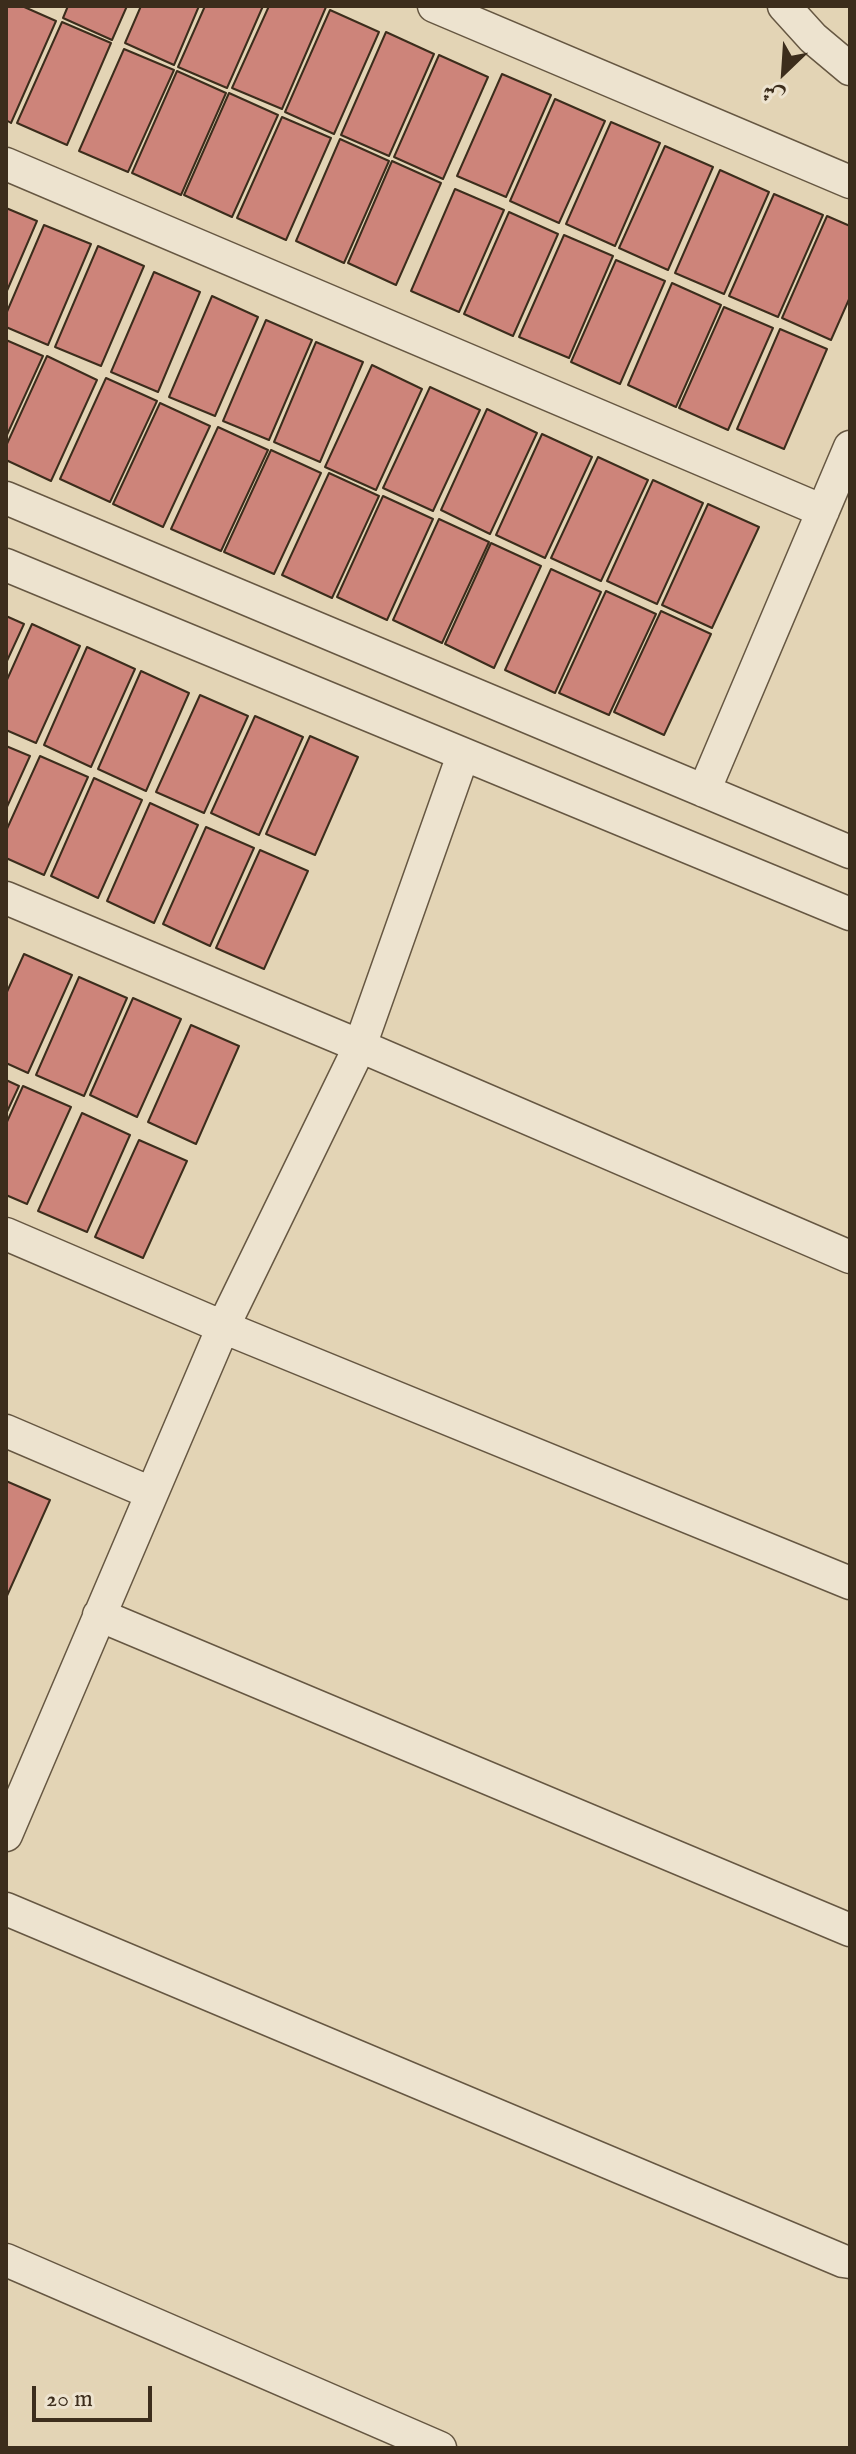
<!DOCTYPE html>
<html>
<head>
<meta charset="utf-8">
<style>
  body { margin:0 }
  #map { position:relative; width:856px; height:2454px; overflow:hidden; background:#e3d4b5; font-family:"IM FELL English",Amiri,serif }
  canvas { display:block }
  .frame { position:absolute; inset:0; border:8px solid #3c2d1c; pointer-events:none }
  .north { position:absolute; left:744px; top:32px; width:80px; height:80px; -webkit-text-stroke:6px #ede3cf; paint-order:stroke; rotate:205deg; font-size:22px; font-weight:700; line-height:32px; text-align:center; color:#3c2d1c }
  .north::after { content:''; display:block; margin:auto; width:28px; height:36px; background:#3c2d1c; clip-path:polygon(50% 0,100% 100%,50% 72%,0 100%) }
  .scale { position:absolute; left:32px; top:2386px; width:120px; height:36px; box-sizing:border-box; border:4px solid #3c2d1c; border-top:0; padding-left:10px; font-size:24px; line-height:28px; white-space:nowrap; color:#3c2d1c; -webkit-text-stroke:6px #ede3cf; paint-order:stroke }
</style>
</head>
<body>
<div id="map">
<canvas width="856" height="2454"></canvas>
<div class="frame"></div>
<div class="north">ش</div>
<div class="scale">20 m</div>
</div>
<script>
const c = document.querySelector('canvas').getContext('2d');
c.lineJoin = 'round';
function fillPath(path, color) { c.fillStyle = color; c.fill(path, 'evenodd'); }
function strokePath(path, color, width, dash) { c.strokeStyle = color; c.lineWidth = width; c.lineCap = dash ? 'butt' : 'round'; c.setLineDash(dash || []); c.stroke(path); }
const building = new Path2D(`
  M6,6H22L56,21L11,123L6,120Z
  M68,6H127L112,40L63,18Z
  M141,6H199L174,65L125,43Z
  M205,6H263L227,88L178,67Z
  M269,6L326,7L282,109L232,88Z
  M330,10L379,32L334,134L285,112Z
  M62,22L111,43L67,145L17,123Z
  M386,32L434,54L389,156L341,135Z
  M124,49L174,70L128,172L79,151Z
  M439,55L488,77L443,179L394,157Z
  M177,71L226,93L181,195L132,173Z
  M502,74L551,95L506,197L457,176Z
  M229,93L278,115L232,217L184,195Z
  M555,99L605,121L559,223L510,201Z
  M282,117L331,138L286,240L237,218Z
  M611,122L660,143L615,246L566,224Z
  M340,139L389,161L344,263L296,241Z
  M665,146L713,167L668,270L619,248Z
  M392,161L441,183L396,285L348,263Z
  M720,170L769,192L724,294L675,273Z
  M455,189L504,210L459,312L411,291Z
  M774,194L823,215L778,317L729,296Z
  M6,208L37,221L6,293Z
  M509,212L558,234L513,336L464,314Z
  M827,216L850,226V297L831,340L782,318Z
  M44,225L91,244L48,345L6,327V314Z
  M564,235L613,256L569,358L519,337Z
  M98,246L144,266L101,366L55,347Z
  M616,260L665,281L620,384L571,362Z
  M154,272L200,292L158,392L111,372Z
  M672,283L721,305L676,407L628,385Z
  M212,296L258,317L215,416L169,397Z
  M724,307L773,328L728,430L679,408Z
  M266,320L312,340L269,440L223,421Z
  M780,329L827,349L784,449L737,429Z
  M6,340L43,356L6,437Z
  M316,342L363,362L320,462L274,442Z
  M47,356L97,380L51,481L6,460V446Z
  M372,365L422,389L376,490L325,467Z
  M106,378L157,401L110,502L60,479Z
  M430,387L480,410L433,511L383,488Z
  M160,403L210,426L163,527L113,504Z
  M487,409L537,433L490,534L441,510Z
  M218,427L268,450L221,551L171,529Z
  M542,434L592,457L545,558L496,535Z
  M271,450L321,473L274,574L224,552Z
  M598,457L648,480L601,581L551,558Z
  M329,473L379,496L332,598L282,575Z
  M653,480L703,503L657,604L607,581Z
  M383,496L433,519L387,620L337,597Z
  M708,504L759,527L712,628L662,605Z
  M439,519L489,542L442,643L393,620Z
  M491,543L541,566L494,668L445,644Z
  M551,569L601,592L555,693L505,670Z
  M606,591L656,614L609,715L559,693Z
  M661,611L711,634L664,735L614,712Z
  M6,616L24,624L6,663Z
  M32,624L80,646L36,743L6,730V682Z
  M87,647L135,669L91,767L44,745Z
  M141,671L189,693L146,791L98,769Z
  M200,695L248,716L204,813L156,792Z
  M255,716L303,737L259,835L211,813Z
  M310,736L358,757L315,855L266,834Z
  M6,746L30,756L6,809Z
  M40,756L88,777L44,875L6,858V831Z
  M94,778L142,800L98,898L51,876Z
  M150,803L198,825L154,923L107,901Z
  M206,827L254,848L210,946L163,924Z
  M260,850L308,871L264,969L216,948Z
  M24,954L72,975L28,1073L6,1063V994Z
  M79,977L127,998L84,1096L36,1075Z
  M133,998L181,1019L137,1117L90,1095Z
  M191,1025L239,1046L196,1144L148,1122Z
  M6,1080L19,1086L6,1114Z
  M23,1086L71,1107L27,1204L6,1195V1124Z
  M82,1113L130,1135L87,1232L38,1211Z
  M139,1140L187,1161L143,1258L95,1237Z
  M6,1481L50,1500L6,1598Z`);
fillPath(building, '#cd847a');
strokePath(building, '#3c2d1c', 2);
const minor = new Path2D(`
  M434,6L850,182
  M784,6L813,38L850,69
  M6,164L823,511
  M6,498L850,852
  M6,565L850,914
  M704,791L850,447
  M6,898L360,1046L850,1257
  M6,1234L223,1327L850,1583
  M6,1431L151,1493
  M99,1615L850,1930
  M6,1835L223,1327L360,1046L463,755
  M6,1909L843,2261L850,2262
  M6,2260L440,2448`);
strokePath(minor, '#665742', 35);
strokePath(minor, '#ede3cf', 32);
</script>
</body>
</html>
